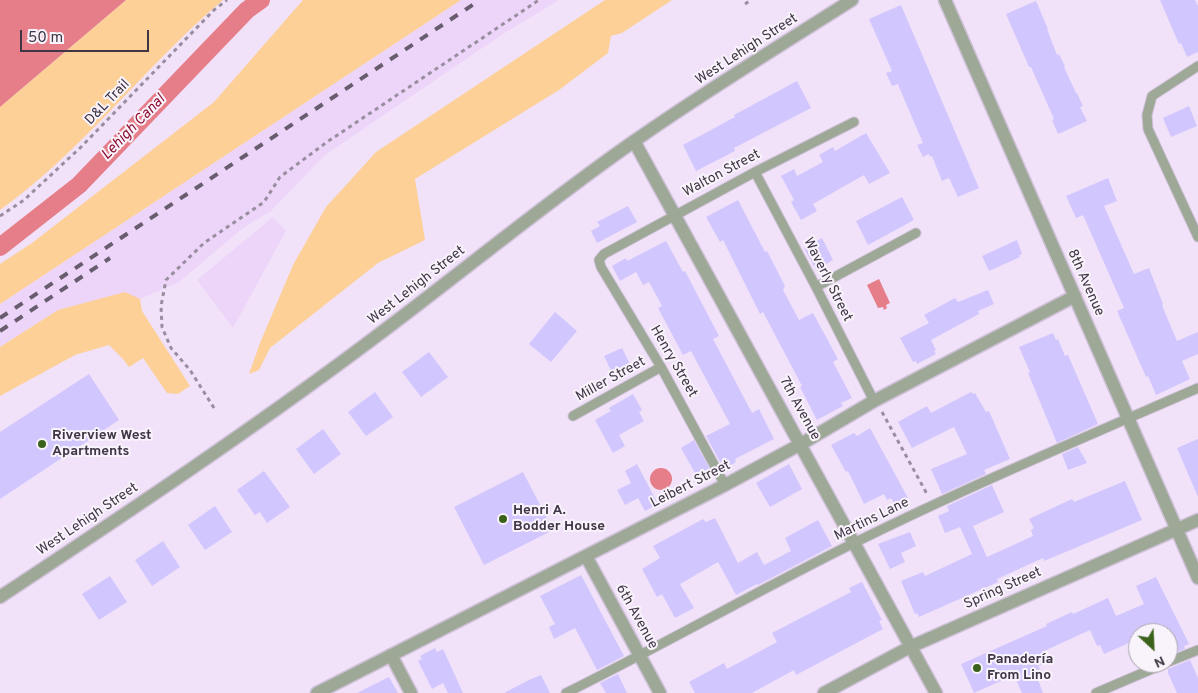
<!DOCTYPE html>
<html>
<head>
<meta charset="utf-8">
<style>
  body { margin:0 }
  #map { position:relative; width:1198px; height:693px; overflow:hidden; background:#f1e2fa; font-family:Overpass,sans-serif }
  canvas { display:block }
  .north { position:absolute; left:1128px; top:623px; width:50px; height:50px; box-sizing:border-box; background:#f9f3fb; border:1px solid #afa7b2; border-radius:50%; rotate:155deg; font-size:14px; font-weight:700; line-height:20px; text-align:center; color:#403645 }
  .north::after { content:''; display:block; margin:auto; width:18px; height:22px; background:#3b621c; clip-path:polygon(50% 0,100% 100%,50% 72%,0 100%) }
  .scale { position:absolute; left:20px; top:30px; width:129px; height:22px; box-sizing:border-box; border:2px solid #403645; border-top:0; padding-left:6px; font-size:15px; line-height:18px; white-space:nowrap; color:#403645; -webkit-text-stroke:4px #f9f3fb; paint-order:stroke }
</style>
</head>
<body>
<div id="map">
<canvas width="1198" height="693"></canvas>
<div class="north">N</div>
<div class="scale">50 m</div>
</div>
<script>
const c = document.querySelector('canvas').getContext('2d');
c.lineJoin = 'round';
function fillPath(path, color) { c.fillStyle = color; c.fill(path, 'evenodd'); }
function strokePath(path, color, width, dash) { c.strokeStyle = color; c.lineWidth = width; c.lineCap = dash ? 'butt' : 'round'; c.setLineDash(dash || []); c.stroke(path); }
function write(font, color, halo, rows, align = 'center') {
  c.font = font + ' Overpass,sans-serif'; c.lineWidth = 4; c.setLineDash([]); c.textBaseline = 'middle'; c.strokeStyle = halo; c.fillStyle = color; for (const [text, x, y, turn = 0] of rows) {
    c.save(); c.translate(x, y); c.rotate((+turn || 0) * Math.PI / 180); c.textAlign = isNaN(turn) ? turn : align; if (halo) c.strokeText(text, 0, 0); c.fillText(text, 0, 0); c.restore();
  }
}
fillPath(new Path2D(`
  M461,0H559L503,34L325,155L271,211L243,228L179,282L140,299L125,293L58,310L0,347V304Z
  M273,217L286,231L233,328L197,280Z`), '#edd5f9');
fillPath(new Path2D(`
  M126,0H223C145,66 84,150 0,210V107Z
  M303,0H461L0,304V264L32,243L214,102Z
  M605,0H672L622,33L611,36L608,53L559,90L415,179L425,240L378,263L270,348L259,370L249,374L260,343L293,265L326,207L376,152Z
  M125,292L140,299L142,311L190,386L178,394L167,393L143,358L129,367L123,359L109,345L75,355L0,396V347L58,310Z`), '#fcd096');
fillPath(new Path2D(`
  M0,0H126L0,107Z
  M879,279L890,303L886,305L887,308L884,310L883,307L878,308L867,285Z
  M650 479a11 11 0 1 1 22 0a11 11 0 1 1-22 0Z`), '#e67e89');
strokePath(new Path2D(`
  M0,247L79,185L247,10L261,0`), '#e67e89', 18);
fillPath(new Path2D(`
  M1160,0H1195L1198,6V52L1187,57L1181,43L1179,44Z
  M1036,1L1048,29H1047L1057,55L1059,54L1065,66L1064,67L1076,93H1077L1083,106L1080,107L1087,121L1058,134L1052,120L1054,119L1031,67H1029L1006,14Z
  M901,5L979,188L958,197L949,178L942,181L932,156L930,157L929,154L923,157L917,145L923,143L899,87L898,84L892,86L886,73L892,71L869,19Z
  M797,81L811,108L734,148L735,151L696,171L683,145L735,117L734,115Z
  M1189,106L1197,126L1171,137L1163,118Z
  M866,133L890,173L869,184L864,175L813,204L817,211L801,220L791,202L794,200L781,176L794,169L797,176L823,162L819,155L833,147L835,151Z
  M1108,178L1117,201L1104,206L1134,274L1149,268L1163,304L1162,305L1166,315L1177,341L1198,332V354L1182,361L1190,379L1156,395L1148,376L1146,377L1117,311L1124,308L1083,215L1076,218L1066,196Z
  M902,197L914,220L868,245L856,221Z
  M738,200L765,252L767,251L785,286L783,290L799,320L813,313L838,359L833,362L852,398L841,403L843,406L817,420L800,387L802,386L763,312L760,314L723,240L720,242L706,217Z
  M628,206L637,222L597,243L591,231L600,226L597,222Z
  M822,238L833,260L816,270L804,248Z
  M1017,240L1022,254L1019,255L1020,257L989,271L982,256Z
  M666,241L683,272L685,271L719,336L713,339L752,413L759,409L774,439L735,459L736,462L724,469L706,436L730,424L691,351L683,355L658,308L662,306L649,282L643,285L636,272L620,281L612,266L626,258L627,261Z
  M988,290L994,304L978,311L979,314L931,340L936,350L934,351L936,354L917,364L916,361L913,362L900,338L929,323L924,315L955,298L958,302Z
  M555,312L577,331L551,362L529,344Z
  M1053,333L1056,340L1058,339L1065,356L1068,355L1098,424L1057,443L1028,373L1030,372L1019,347Z
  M622,348L634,372L616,381L604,356Z
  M429,352L448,377L421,397L402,372Z
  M89,374L119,420L0,499V432Z
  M375,392L393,417L366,436L348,412Z
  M971,392L973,394L975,393L986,412L989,411L1010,459L984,470L986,474L942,494L931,469L967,454L954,427L912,448L898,422L927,406L931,413Z
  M633,394L642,410L639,412L644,421L619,435L625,446L613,453L595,420L611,411L609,408Z
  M870,428L908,498L895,505L891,498L887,500L884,494L864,504L848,471L846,472L831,445L854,433L857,436Z
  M323,429L341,454L314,474L296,449Z
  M1198,439V497L1177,448Z
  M694,440L712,473L699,480L681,448Z
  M1078,447L1087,463L1068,470L1062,454Z
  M637,464L658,504L645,511L638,498L625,505L617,490L631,483L625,471Z
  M789,464L802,489L770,507L756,483Z
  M264,471L290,507L267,523L260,512L255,515L237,490Z
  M523,472L553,530L484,565L454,507Z
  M1125,481L1142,520L1044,561L1043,558L997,579L998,582L928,613L919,617L917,613L915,614L901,581L923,572L925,576L972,554L960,527L945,533L938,516L949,511L947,506L992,485L1004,512L973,526L987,557L1033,536L1031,530L1034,528L1029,519L1072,499L1074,502Z
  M215,506L232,532L205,550L188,525Z
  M715,518L738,563L757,552L764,565L791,551L785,538L818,520L832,546L758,585L757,584L736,595L718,562L680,584L694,608L675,618L662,594L657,597L642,569L660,558L653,546L703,519L706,522Z
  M910,532L916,546L901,553L905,562L890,569L878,544Z
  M163,541L180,567L152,586L135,560Z
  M581,575L624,656L597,670L575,628L554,639L549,627L555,624L540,596Z
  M110,576L127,602L99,620L82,594Z
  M1156,577L1189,644L1184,646L1185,649L1168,655V633H1138V639L1104,654L1100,645L1097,646L1090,630L1042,652L1047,663L1038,666L1040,669L1035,672L1043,693H1022L1014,675L974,693L961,664L1047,626L1046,624L1072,612L1073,614L1108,598L1116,616L1144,604L1136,586Z
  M862,582L882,620L879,621L883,629L796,675L794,670L752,693H695L689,682L724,663L727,669L777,642L772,633L851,592L849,588Z
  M435,648L437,652L443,649L463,693H448L443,683L432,689L418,661L422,659L420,656Z
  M1190,660L1198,678V693H1177L1168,673V669Z
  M618,674L627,693H606L600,683Z
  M541,675L550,693H504L529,680Z
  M389,677L398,693H357Z`), '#d1c6fd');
const lane = new Path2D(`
  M1198,66L1152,96L1147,115L1148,129L1198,237
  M755,172L816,287L874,401
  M816,287L916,233
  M573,416L661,367
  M725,485L661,367L601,267L599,260L604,254L755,172L854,122
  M1168,662L1198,650
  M566,693C663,645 757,591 854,543C967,487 1083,438 1198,388
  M1096,693L1166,663`);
const street = new Path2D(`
  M945,0L1198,578
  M634,141L936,693
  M586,556L660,693
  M0,597C127,513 253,429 374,338C461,273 544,204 633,142C704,92 778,47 852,0
  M391,655L411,693
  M317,693L725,485L801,444L874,401L1075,296
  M824,693L910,647L1198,520`);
strokePath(lane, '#cec0d6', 11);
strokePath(street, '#cec0d6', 15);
strokePath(new Path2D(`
  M745,4L751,0
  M0,216L24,200L81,147L214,10L227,0
  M214,408L190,370L171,348L162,327L161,306L166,280L204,243L264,202L280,177L327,142L539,0
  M882,412L927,494`), '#998da0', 3, [4, 4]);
strokePath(lane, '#9da897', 9);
strokePath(street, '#9da897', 12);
strokePath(new Path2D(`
  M0,318L480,0
  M0,331L110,258`), '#685d6e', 4, [9, 9]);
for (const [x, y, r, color] of [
  [42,444,5,"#3b621c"],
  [503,519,5,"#3b621c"],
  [977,668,5,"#3b621c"]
]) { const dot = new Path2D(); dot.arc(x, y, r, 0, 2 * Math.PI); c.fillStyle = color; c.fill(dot); strokePath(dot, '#f9f3fb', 2); }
write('14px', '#403645', '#f9f3fb', [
  ["West Lehigh Street",747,50,-33],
  ["D&L Trail",108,103,-46],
  ["Walton Street",722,174,-28],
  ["Waverly Street",827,280,63],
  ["8th Avenue",1085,283,66],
  ["West Lehigh Street",417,286,-38],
  ["Henry Street",673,362,60],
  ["Miller Street",611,380,-29],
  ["7th Avenue",799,409,61],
  ["Leibert Street",691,485,-27],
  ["West Lehigh Street",88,520,-34],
  ["Martins Lane",872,520,-26],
  ["Spring Street",1003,589,-24],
  ["6th Avenue",636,617,61]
]);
write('bold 14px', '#403645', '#f9f3fb', [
  ["Riverview West",52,436],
  ["Apartments",52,452],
  ["Henri A.",513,511],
  ["Bodder House",513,527],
  ["Panadería",987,660],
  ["From Lino",987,676]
], 'left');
write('italic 15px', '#8e0e31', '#f9f3fb', [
  ["Lehigh Canal",134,128,-46]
]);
</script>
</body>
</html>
